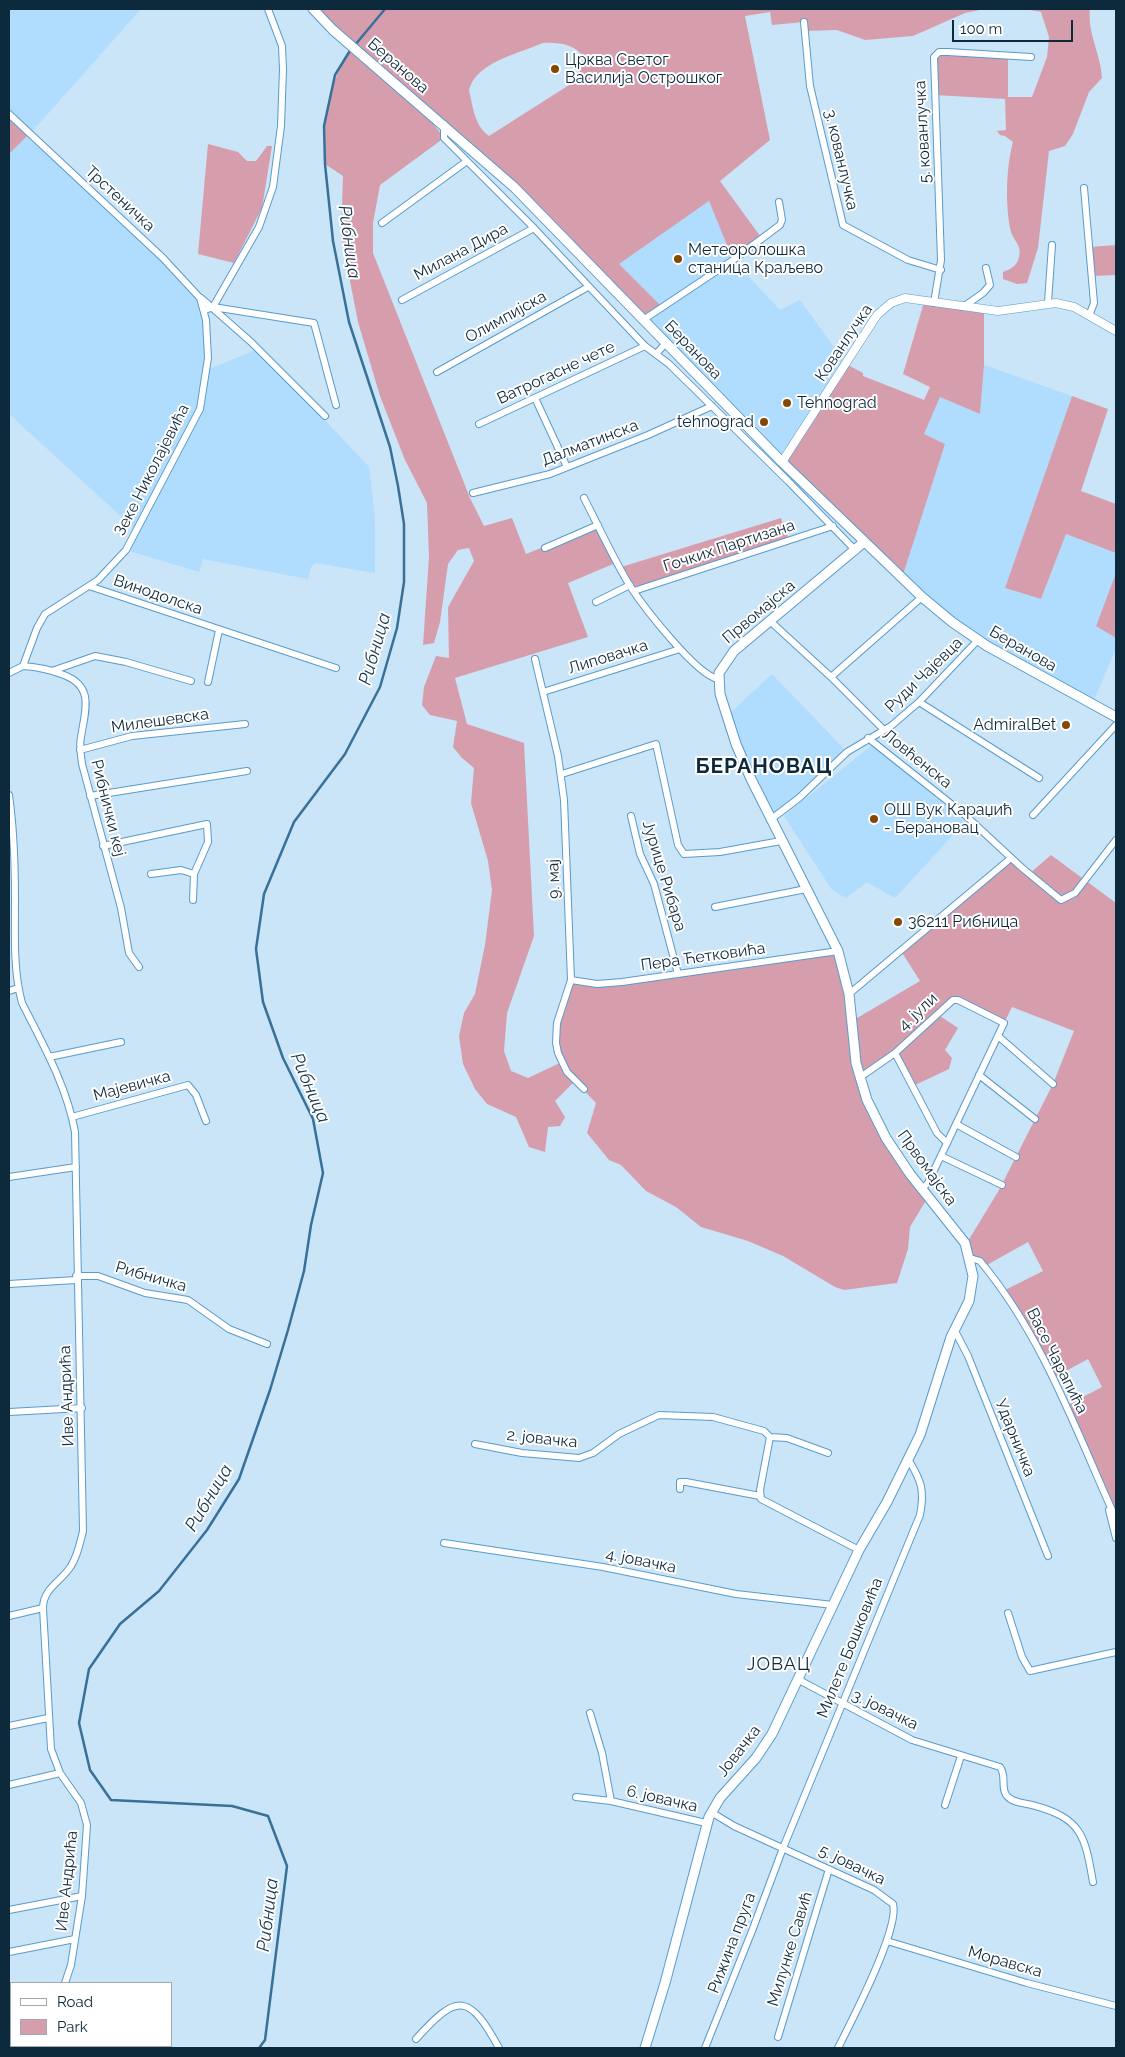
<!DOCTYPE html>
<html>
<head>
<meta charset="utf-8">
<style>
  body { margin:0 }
  #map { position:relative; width:1125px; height:2057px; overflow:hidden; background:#cae4f8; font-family:Raleway,sans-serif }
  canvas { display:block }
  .frame { position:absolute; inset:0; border:10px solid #0d293c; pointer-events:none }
  .legend { position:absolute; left:10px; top:1982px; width:162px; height:65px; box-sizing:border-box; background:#fff; border:1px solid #9ea9b1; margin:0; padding:6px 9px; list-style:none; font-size:15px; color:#0d293c }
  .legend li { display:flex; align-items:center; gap:10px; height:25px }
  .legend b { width:25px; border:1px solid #9ea9b1 }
  .scale { position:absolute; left:952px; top:20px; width:121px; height:22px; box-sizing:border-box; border:2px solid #0d293c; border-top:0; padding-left:6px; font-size:15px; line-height:18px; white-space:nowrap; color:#0d293c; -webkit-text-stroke:4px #fff; paint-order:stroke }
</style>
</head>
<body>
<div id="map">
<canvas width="1125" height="2057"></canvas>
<div class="frame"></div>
<ul class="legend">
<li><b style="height:6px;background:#fff"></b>Road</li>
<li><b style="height:14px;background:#d69ead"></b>Park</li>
</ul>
<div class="scale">100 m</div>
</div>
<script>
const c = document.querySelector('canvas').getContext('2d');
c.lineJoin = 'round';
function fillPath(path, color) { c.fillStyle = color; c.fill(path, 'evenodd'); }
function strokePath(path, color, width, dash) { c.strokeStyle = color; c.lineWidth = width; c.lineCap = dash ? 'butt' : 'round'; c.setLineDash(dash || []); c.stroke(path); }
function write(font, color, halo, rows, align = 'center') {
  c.font = font + ' Raleway,sans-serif'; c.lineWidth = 4; c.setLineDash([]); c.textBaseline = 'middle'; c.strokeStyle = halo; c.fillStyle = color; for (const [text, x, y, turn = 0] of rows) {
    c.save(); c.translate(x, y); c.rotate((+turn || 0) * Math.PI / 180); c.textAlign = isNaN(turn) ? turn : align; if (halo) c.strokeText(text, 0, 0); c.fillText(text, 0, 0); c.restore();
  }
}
fillPath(new Path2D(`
  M9,9H141L30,134L200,298L205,310L207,370L258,349L369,467L375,518V573L316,563L311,567L308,579L203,559L199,572L126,550L137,531L9,414V154L29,133L9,114Z
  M709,201L733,260L780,310L800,300L846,364L782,462L643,320L618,264Z
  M984,365L1072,396L1005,588L1041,599L1066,534L1116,553V573L1096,625L1116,638V648L1092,705L987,646L902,578L945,444L924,434L940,397L980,414Z
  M772,674L847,752L770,820L727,716Z
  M872,745L965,822L895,898L867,882L846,898L832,890L784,816Z`), '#b0dcfd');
fillPath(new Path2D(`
  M313,9H985L965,13L913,36L865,40L837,30L805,31L804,22L772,25L770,12L745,16L770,140L720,181L763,240L733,260L709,201L619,264L662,307L643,320L445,125L432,122L444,138L380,185L373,223V253L470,498L484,526L512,518L526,554L598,525L618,562L568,583L588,637L455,678L467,724L524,743L534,936L507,1013L504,1051L511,1071L528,1078L562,1062L556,1033L571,980L586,984L838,951L852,1021L920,981L901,951L1011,858L1029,874L1051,855L1116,903V1538L1104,1492L1066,1406L1102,1387L1088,1359L1053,1378L1003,1291L1043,1271L1028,1242L985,1266L970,1258L968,1241L999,1190L1053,1084L1074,1031L1012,1007L1004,1023L958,1000L937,1014L958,1028L945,1050L952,1058L949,1069L913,1086L895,1053L860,1077L867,1100L928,1197L910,1227L908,1249L897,1283L844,1290L835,1287L783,1256L748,1241L701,1227L676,1207L646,1191L621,1165L609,1160L587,1133L596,1103L575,1081L555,1101L565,1117L560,1126L548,1127L545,1152L529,1147L516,1117L487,1104L475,1089L463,1064L459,1036L464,1013L475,994L485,945L492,890L488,861L471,803L474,768L462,758L453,747L457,721L430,715L422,705L424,687L436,656L449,658L448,607L474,561L469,548L458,550L448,564L440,622L434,643L423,645L429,557L427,503L405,460L380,396L358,322L341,235L343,176L325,164C323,118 326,83 355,45ZM543,43C559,42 574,44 584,57L577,80L489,136C474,125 473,107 469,90C476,62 520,53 543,43Z
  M1025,9H1090C1087,32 1101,55 1102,78L1089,92L1073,134L1065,146L1049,151L1038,248L1027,283L1017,284L1003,279V272C1011,269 1017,266 1019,257C1022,246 1014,241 1011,232C1005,207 1006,167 1013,142L1005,136L1000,135L997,131L1006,130L1005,99L935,95L937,54L1008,56V97H1032L1047,57L1049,37L1041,12Z
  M9,114L30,133L9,154Z
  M208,144L238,152L247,161H256L267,146H272L262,208L234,263L198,254Z
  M1116,245V275L1092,276L1090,247Z
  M924,302L984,310V365L980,414L940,397L924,434L945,444L902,578L782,462L846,364L863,373V376L924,400L930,387L903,374Z
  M1072,396L1108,409L1081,491L1116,504V553L1066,534L1041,599L1005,588Z
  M781,518L789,540L634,591L621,567Z
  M1116,573V638L1096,626Z`), '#d69ead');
strokePath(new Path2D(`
  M355,45L385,9
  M259,2048L265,2040L287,1866L268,1816L232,1806L111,1800L90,1770L79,1723L89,1669L120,1624L159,1591L207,1530L239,1479L270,1390L288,1330L304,1271L311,1225L323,1173L313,1119L283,1058L263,1002L256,949L264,894L294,822L345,754L380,687L397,628L404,582V524L398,486L390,447L349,322L333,241L325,164L324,126L335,75L351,49`), '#377199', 2.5);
const minor = new Path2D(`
  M804,22L810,86L843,225L908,260L941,270
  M9,114L163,258L200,298L206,320L208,358L200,409L126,550L98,580L45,614L37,628L23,666L9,673
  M444,124V138L530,224L645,346L669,364L788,481L856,551
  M1084,188L1094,303L1089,316
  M382,223L467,161
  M201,298L251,342L325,416
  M402,300L534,228
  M1048,302L1052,245
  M934,303L941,260L934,57L939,52H948L1031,57
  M213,307L314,323L336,405
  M963,307L983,293L990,285L986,268
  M205,310L213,307L259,227L273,187L281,126L283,69L282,46L268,9
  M643,320L733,260L780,225L782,220L779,202
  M656,354L665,344
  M437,372L588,287
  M535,398L567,467
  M479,424L645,346
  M473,493L550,474L648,435L712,406
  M584,498C599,527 613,558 630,586C643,606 696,675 718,679
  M545,548L598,525
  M89,586L336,668
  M634,591L833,526
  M596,602L630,585
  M770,621L831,677L883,729
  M535,659L558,756L564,800L571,980L557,1023L556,1043L558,1053L567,1072L584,1089
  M23,666C38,667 49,669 64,675C95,687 85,711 81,737C79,746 81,755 82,764L121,908L129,953L139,967
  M52,671L95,656L126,662L191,681
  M831,677L922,597
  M208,682L219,630
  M543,692L680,649
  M919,702L1039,778
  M868,738L965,815L1021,867L1061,900L1075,893L1116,840
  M80,750L132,736L245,724
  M562,774L656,744L678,845L684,854L720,852L781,841
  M9,795C14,830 15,864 15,899C15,934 13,970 22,1003C43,1044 67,1087 75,1132L83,1531C80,1543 78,1555 71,1566C62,1581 43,1588 43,1608L51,1749L60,1773L81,1803L87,1825L82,1896L71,1965L65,1983
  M90,796L247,771
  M1033,815L1116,725
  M631,816L640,854L654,884L678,974
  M770,820L799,798L847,752L891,726L919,702L978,640
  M103,846L207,824L208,842L194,874L193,900
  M151,874L181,870L194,874
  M715,907L806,889
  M571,980L597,984L622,982L838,951
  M9,991L18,988
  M849,994L1011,858
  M998,1036L1053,1084
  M895,1053L937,1133L947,1143
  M49,1057L121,1042
  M979,1075L1035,1119
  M859,1078L895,1053L953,1000H958L1004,1023L928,1183L922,1189
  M72,1117L188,1085L196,1095L206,1121
  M956,1124L1016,1157
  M941,1156L1002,1185
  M9,1177L76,1167
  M970,1258L980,1261C1043,1336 1076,1431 1116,1519
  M76,1276H98L145,1293L188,1300L229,1329L267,1344
  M9,1284L76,1280
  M955,1331L968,1356L1048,1556
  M9,1412L82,1408
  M770,1437L787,1438L828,1453
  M475,1444L522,1453L579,1458L593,1453L619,1434L659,1415L713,1417L764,1431L770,1437L760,1490L761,1499L859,1550
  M680,1489V1482H686L760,1496
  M1109,1510L1116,1538
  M444,1543L603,1567L736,1594L833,1605
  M1008,1613L1022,1657L1030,1671L1116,1652
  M9,1616L43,1608
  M799,1680L912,1740L1000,1767C1007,1776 1000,1788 1007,1796C1013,1803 1024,1803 1032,1805C1082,1818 1085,1836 1093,1882
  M590,1713L602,1753L611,1801
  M9,1726L48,1718
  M9,1785L60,1773
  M576,1797L611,1801L706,1823
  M945,1805L961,1756
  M711,1812L734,1826L874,1890L893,1904C900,1929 851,2022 838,2048
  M9,1910L82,1896
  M887,1941L1027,1983L1116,2006
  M9,1952L75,1939
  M778,2037L829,1869
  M416,2039C457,1993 469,1993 499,2048
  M9,2043H11
  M38,2046L49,2047
  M705,2048L752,1931L783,1848L920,1515C925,1490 921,1480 908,1459`);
const tertiary = new Path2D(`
  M782,462L877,315L891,303L905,298L998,311L1056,303L1074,307L1116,331`);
const secondary = new Path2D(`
  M313,9L333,30L514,187L782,462L922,597L952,622L987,646L1116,717
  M645,2048L665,1983L709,1817L720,1798L756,1758L772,1734L859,1550L887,1502L920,1435L951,1337L969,1301L973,1276L965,1243L910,1174L886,1138L867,1100L856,1063L849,994L838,951L751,779L736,744L720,694L719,673L734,651L864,542`);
strokePath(minor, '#599bca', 8);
strokePath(tertiary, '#599bca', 9);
strokePath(secondary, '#599bca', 11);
strokePath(minor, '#fff', 6);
strokePath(tertiary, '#fff', 8);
strokePath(secondary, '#fff', 9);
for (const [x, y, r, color] of [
  [555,69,5,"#834900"],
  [678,259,5,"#834900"],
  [787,403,5,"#834900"],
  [764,422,5,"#834900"],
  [1066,725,5,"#834900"],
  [874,819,5,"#834900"],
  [898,922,5,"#834900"]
]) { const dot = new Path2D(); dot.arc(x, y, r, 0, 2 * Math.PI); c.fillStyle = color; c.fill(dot); strokePath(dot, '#fff', 2); }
write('16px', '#0d293c', '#fff', [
  ["Црква Светог",565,60],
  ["Василија Острошког",565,78],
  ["Метеоролошка",688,250],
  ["станица Краљево",688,268],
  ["Tehnograd",797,403],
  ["tehnograd",754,422,"right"],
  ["AdmiralBet",1056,725,"right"],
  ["ОШ Вук Караџић",884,810],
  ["- Берановац",884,828],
  ["36211 Рибница",908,922]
], 'left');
write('16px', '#0d293c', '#fff', [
  ["Беранова",398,66,41],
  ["5. кованлучка",923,132,-93],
  ["3. кованлучка",841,160,77],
  ["Трстеничка",120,199,43],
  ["Милана Дира",461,252,-28],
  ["Олимпијска",506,317,-29],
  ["Кованлучка",844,343,-56],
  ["Беранова",693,350,46],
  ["Ватрогасне чете",556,373,-25],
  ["Далматинска",590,443,-21],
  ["Зеке Николајевића",152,470,-63],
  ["Гочких Партизана",729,546,-18],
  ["Винодолска",158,595,19],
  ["Првомајска",759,612,-40],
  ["Беранова",1023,649,30],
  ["Липовачка",608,657,-17],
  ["Руди Чајевца",924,675,-44],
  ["Милешевска",160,721,-8],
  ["Ловћенска",917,759,39],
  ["Рибнички кеј",108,808,76],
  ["Јурице Рибара",664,876,73],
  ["9. мај",554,879,-92],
  ["Пера Ћетковића",703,957,-8],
  ["4. јули",918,1012,-43],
  ["Мајевичка",132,1086,-15],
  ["Првомајска",927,1168,54],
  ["Рибничка",151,1277,16],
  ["Васе Чарапића",1057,1361,63],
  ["Иве Андрића",67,1396,-92],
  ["Ударничка",1015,1438,68],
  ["2. јовачка",542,1439,6],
  ["4. јовачка",641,1561,11],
  ["Милете Бошковића",850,1648,-68],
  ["3. јовачка",885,1710,26],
  ["Јовачка",739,1751,-52],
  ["6. јовачка",662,1799,13],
  ["5. јовачка",852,1865,26],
  ["Иве Андрића",67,1881,-84],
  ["Рижина пруга",732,1943,-69],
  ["Милунке Савић",790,1949,-73],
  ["Моравска",1005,1962,16]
]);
write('italic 18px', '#18364c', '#fff', [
  ["Рибница",349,242,82],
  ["Рибница",375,649,-74],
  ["Рибница",310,1088,67],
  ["Рибница",209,1498,-59],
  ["Рибница",268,1915,-83]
]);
c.letterSpacing = '1px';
write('18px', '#0d293c', '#fff', [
  ["ЈОВАЦ",779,1665]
]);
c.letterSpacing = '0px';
c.letterSpacing = '1px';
write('bold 21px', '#0d293c', '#fff', [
  ["БЕРАНОВАЦ",764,767]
]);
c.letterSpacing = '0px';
</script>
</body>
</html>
